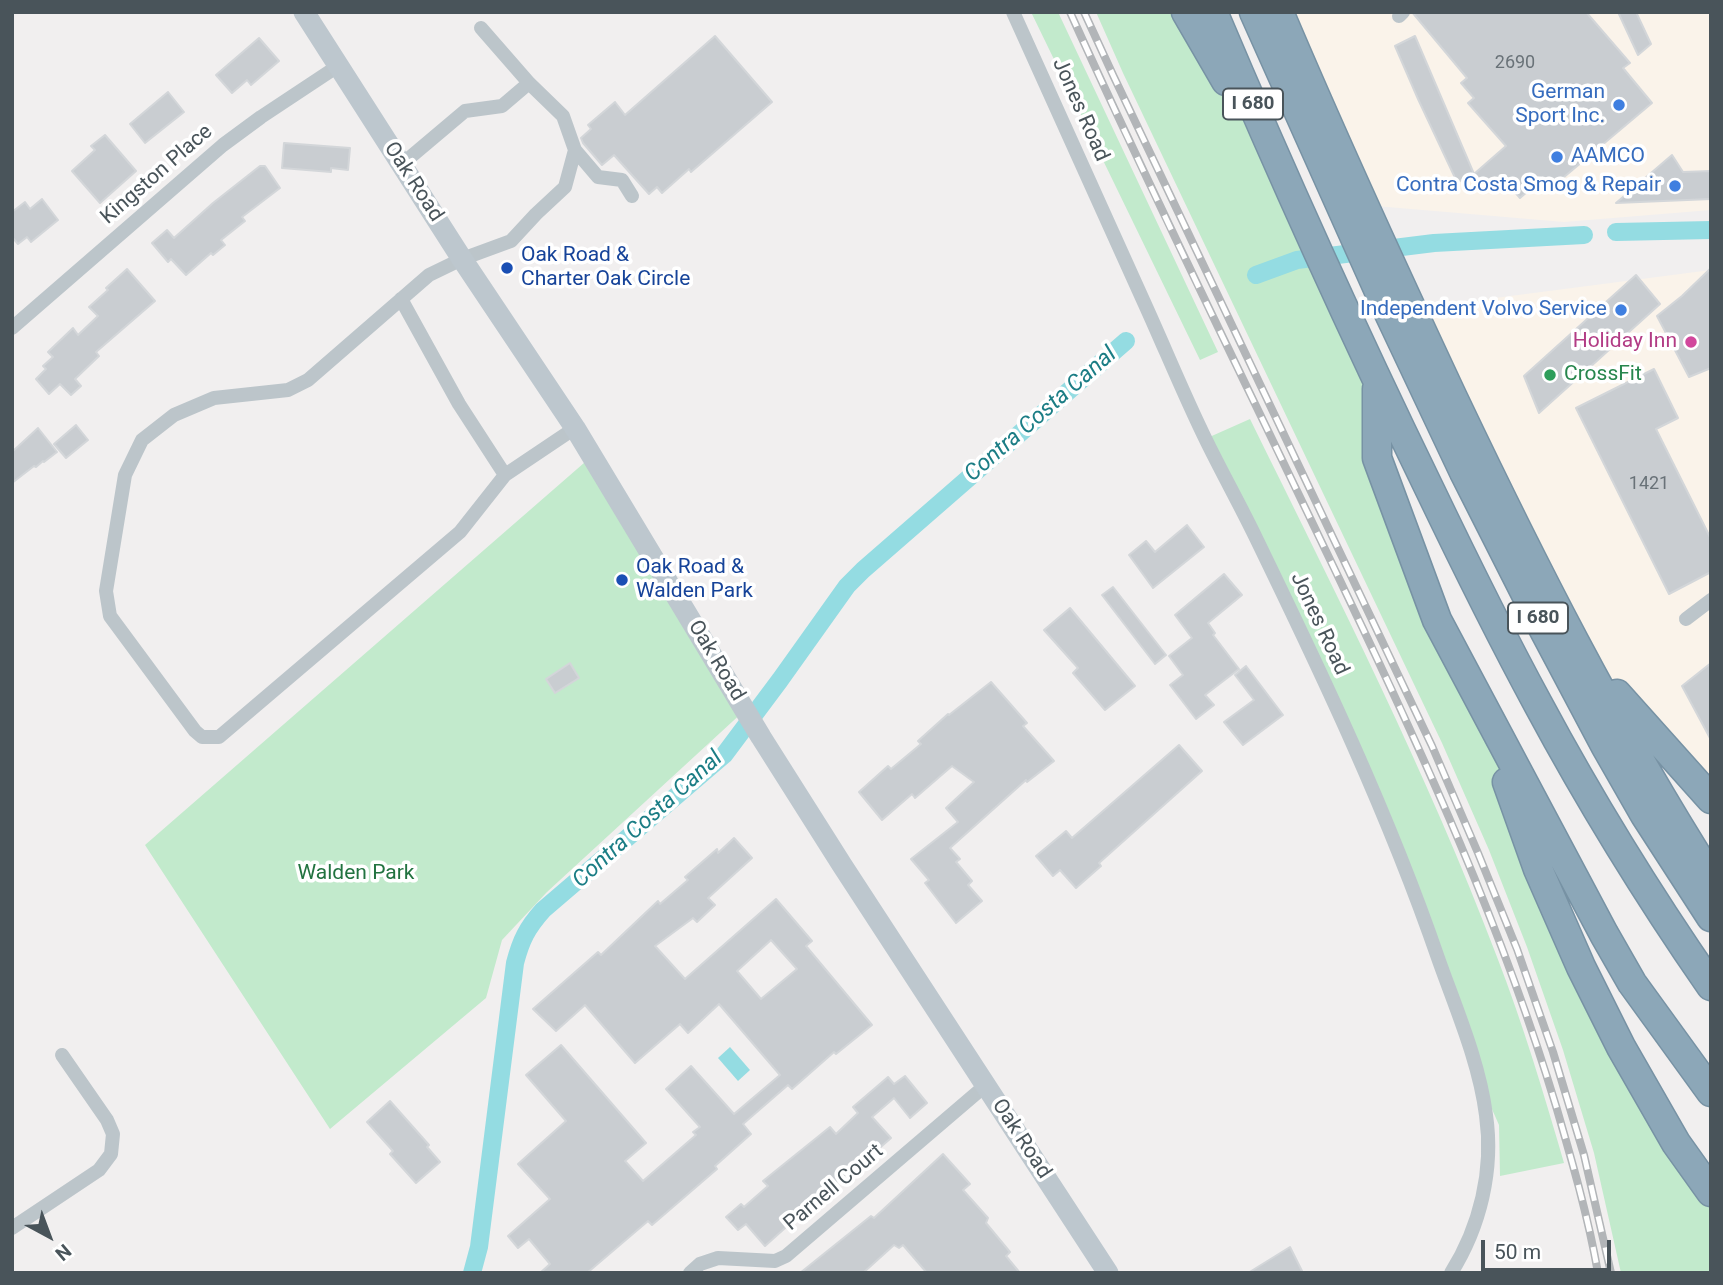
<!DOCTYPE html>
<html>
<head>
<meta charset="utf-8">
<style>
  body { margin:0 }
  #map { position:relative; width:1723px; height:1285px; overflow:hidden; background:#f1efef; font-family:Roboto,sans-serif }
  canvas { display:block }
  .frame { position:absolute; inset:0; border:14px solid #49545a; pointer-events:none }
  .north { position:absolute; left:14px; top:1201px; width:70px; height:70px; -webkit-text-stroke:5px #fff; paint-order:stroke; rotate:139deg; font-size:19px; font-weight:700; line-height:28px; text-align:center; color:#49545a }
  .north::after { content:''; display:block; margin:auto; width:24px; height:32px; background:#49545a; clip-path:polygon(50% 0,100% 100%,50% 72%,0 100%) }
  .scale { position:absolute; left:1481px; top:1240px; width:130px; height:32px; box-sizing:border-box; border:4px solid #49545a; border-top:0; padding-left:9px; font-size:21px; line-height:24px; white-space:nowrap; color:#49545a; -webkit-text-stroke:5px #fff; paint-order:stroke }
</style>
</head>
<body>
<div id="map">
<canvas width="1723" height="1285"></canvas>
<div class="frame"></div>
<div class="north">N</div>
<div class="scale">50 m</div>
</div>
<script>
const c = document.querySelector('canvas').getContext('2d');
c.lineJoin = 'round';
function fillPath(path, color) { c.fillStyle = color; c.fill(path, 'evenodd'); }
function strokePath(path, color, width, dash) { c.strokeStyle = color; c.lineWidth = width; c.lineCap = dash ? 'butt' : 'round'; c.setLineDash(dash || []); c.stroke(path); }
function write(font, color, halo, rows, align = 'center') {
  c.font = font + ' Roboto,sans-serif'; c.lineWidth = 7; c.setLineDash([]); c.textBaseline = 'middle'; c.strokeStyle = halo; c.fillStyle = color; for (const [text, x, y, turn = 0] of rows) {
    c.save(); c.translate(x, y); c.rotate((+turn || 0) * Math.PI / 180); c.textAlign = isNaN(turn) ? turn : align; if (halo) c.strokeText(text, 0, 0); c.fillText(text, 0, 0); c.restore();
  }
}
fillPath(new Path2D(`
  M1279,12H1711V210L1564,222L1364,205Z
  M1711,270V799L1580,654L1410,309Z`), '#faf3ea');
fillPath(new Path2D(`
  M1031,12H1058L1218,352L1200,360Z
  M1096,12H1186L1293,196L1377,381V459L1471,684L1538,869L1711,1192V1273H1621L1594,1153L1563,1050L1527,947L1489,850L1442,743L1123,73Z
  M1250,419C1337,596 1427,772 1497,957C1523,1024 1544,1094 1564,1163L1500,1176L1499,1125L1480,1082L1397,849L1205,439Z
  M592,456L745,710L547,892L502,940L486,998L330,1129L145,845Z`), '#c2eacc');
fillPath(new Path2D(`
  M730,1047L750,1070L738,1081L718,1058Z`), '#94dce2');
strokePath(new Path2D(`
  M1616,232L1711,230
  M1256,275L1297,260L1434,243L1584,235
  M472,1273L479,1247L515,963C521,940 527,928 543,910L724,755L780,680L847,586L863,570L1126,341`), '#94dce2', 18);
const building = new Path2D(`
  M1412,12H1586L1630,63L1623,68L1652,103L1551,188L1543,178L1520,198L1500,175L1482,190L1471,177L1472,176L1457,182L1418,99L1395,46L1415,36L1474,174L1506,146L1468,103L1474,98L1461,83L1467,78Z
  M1618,12H1636L1651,44L1638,55Z
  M715,36L772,102L691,172L689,169L662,193L657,187L649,194L614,155L602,165L583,143L581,138L591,129L588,125L615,102L625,115Z
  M259,38L279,61L251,85L247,80L232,93L216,75Z
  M168,92L184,112L145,143L130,124Z
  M105,135L136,171L100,203L72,171L95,150L91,146Z
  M284,143L350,148L348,170L331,168V172L282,168Z
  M1672,155L1683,172L1711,171V199L1616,203Z
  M260,166H265L280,188L242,217L245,221L221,240L225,245L213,255L211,253L186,275L171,259L168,262L152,243L167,230L174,238L213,203Z
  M42,199L58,220L31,242L27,237L18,244L12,237V212L25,202L30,209Z
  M1711,268V368L1689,377L1657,316L1682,296Z
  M127,269L155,301L96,352L99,356L75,379L81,386L71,395L60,384L49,394L36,379L46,369L43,366L53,357L48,352L73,328L78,335L98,316L89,307L108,290L106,288Z
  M1636,275L1660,304L1539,413L1524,376Z
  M1654,369L1678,418L1656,429L1711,539V572L1669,594L1576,408Z
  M76,425L88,440L66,458L54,444Z
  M38,428L57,452L44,462L43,461L36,467L34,466L12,483V452Z
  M1187,525L1204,547L1153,588L1129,555L1146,541L1155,552Z
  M1224,574L1242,595L1208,623L1215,633L1213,635L1239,669L1205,695L1214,705L1196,719L1170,685L1183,675L1169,656L1192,638L1175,615Z
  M1113,587L1166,655L1155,664L1102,595Z
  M1070,608L1135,686L1105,710L1073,673L1078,668L1044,630Z
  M570,663L579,678L555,693L546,679Z
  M1711,663V740L1682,686Z
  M1246,666L1283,715L1243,745L1224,722L1254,700L1235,675Z
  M991,682L1027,723L1023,726L1054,761L1027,782L1026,780L950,848L960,859L956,862L972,881L968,885L982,901L956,923L925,883L929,880L911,859L958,822L946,808L974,782L952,766L915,798L912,794L882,820L859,792L888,766L891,769L921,744L918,741L948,714L949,715Z
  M1179,745L1202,771L1099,863L1101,866L1076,888L1060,870L1053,876L1036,856L1066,831L1072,838Z
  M734,838L752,858L708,898L715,905L697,922L693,918L655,946L685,979L776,899L812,941L806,946L872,1025L836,1054L834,1052L792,1089L788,1085L743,1124L751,1134L715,1166L717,1169L652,1225L648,1221L587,1273H540L550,1264L529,1239L518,1248L508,1236L550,1199L518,1164L566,1121L526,1075L561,1045L646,1143L625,1161L643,1181L696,1135L693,1132L700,1127L666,1089L691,1066L734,1114L780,1075L719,1004L688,1033L680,1024L635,1063L585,1005L556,1031L533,1009L598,952L601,955L658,901L660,904L688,880L685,877L717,849L718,853ZM771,940L797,969L761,999L737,971Z
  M905,1076L927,1103L910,1118L894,1098L872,1117L891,1138L875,1152L873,1151L852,1168L765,1246L746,1224L738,1230L726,1217L741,1204L744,1207L768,1186L763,1181L830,1127L836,1134L858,1113L853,1107L888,1077L894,1084Z
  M390,1101L429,1145L427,1147L440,1162L416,1183L390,1154L393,1151L367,1122Z
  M943,1154L970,1184L963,1190L988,1218L986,1223L1010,1252L1006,1256L1020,1273H927L903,1245L899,1248L894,1245L863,1273H800L871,1216L874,1218Z
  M1290,1247L1303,1273H1248Z`);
fillPath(building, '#c9cdd1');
strokePath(building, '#d3d6d9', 2);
const highway = new Path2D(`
  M1186,12L1226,81
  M1213,12C1281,173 1353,332 1429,488C1464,561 1500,634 1538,704C1590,801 1648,895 1711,986
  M1254,12L1386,307L1464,472L1544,630L1605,745L1645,815L1711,917
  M1279,12C1334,142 1393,270 1453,398C1531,562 1613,724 1711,878
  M1377,389V458L1437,620L1604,934L1632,983L1711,1092
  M1617,694L1711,799
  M1507,782L1538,869L1581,967L1621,1047L1676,1143L1711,1192`);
strokePath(highway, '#7792a4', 31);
strokePath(new Path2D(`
  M1013,12C1056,108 1099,204 1143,300C1164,346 1183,393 1205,438C1221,471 1239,503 1255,536C1322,674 1388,813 1438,958C1456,1009 1479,1061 1486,1115C1494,1170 1480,1227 1451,1273
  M1399,16L1403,12
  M481,28L529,83
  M575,150L598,177L622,180L632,196
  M401,165L465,111L502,106L529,83L563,116L575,150L565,187L536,214L511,241L462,259L429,275L308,380L288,390L214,398L174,415L142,440L125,475L106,591L110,616L195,731L202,737H219L460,532L505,475L575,428
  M401,299L459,404L505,475
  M12,328L223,145L261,117L338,66
  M1686,619L1711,600
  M12,1228L99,1170L111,1154L113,1134L107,1120L62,1055
  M690,1273L700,1264L718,1258L775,1261L786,1256L986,1085`), '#bcc5ca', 14);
strokePath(new Path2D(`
  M304,12L462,259L575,428L761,737L842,865L1108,1273`), '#bdc7ce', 21);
strokePath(highway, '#8ca7b8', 28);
const rail = new Path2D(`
  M1070,12C1158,207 1253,398 1345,591C1425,758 1502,927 1556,1106C1572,1161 1588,1216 1598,1273
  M1084,12L1113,75L1432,746L1478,853L1517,949L1553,1052L1584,1155L1611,1273`);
strokePath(rail, '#b2b5b8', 8);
strokePath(rail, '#fff', 5, [16]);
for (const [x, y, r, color] of [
  [1619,105,7,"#3f7fe0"],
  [1557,157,7,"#3f7fe0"],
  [1675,186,7,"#3f7fe0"],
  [507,268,7,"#1a4fb4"],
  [1621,310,7,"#3f7fe0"],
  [1691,342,7,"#d1479c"],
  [1550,375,7,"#2e9e5b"],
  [622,580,7,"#1a4fb4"]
]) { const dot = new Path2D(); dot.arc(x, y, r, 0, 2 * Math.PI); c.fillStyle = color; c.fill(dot); strokePath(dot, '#fff', 2.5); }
write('18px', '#697278', null, [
  ["2690",1515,63],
  ["1421",1649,484]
]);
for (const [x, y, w] of [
  [1253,104,60],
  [1538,618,60]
]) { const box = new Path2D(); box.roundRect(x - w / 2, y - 15.5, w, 31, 5); c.fillStyle = '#fff'; c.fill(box); strokePath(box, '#49545a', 2); }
write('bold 19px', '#49545a', null, [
  ["I 680",1253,104],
  ["I 680",1538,618]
]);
write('21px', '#366cbe', '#fff', [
  ["German",1605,93],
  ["Sport Inc.",1605,117],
  ["AAMCO",1571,157,"left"],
  ["Contra Costa Smog & Repair",1661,186],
  ["Independent Volvo Service",1607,310]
], 'right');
write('21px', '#49545a', '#fff', [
  ["Jones Road",1080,110,66],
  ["Kingston Place",157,175,-41],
  ["Oak Road",413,182,57],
  ["Jones Road",1319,624,65],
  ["Oak Road",716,661,59],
  ["Oak Road",1021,1139,57],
  ["Parnell Court",834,1188,-40]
]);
write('21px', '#164399', '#fff', [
  ["Oak Road &",521,256],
  ["Charter Oak Circle",521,280],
  ["Oak Road &",636,568],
  ["Walden Park",636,592]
], 'left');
write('21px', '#b23c85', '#fff', [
  ["Holiday Inn",1677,342]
], 'right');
write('21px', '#27864d', '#fff', [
  ["CrossFit",1564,375]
], 'left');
write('21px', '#227340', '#fff', [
  ["Walden Park",356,874]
]);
write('italic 23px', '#1b7d85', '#fff', [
  ["Contra Costa Canal",1041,415,-41],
  ["Contra Costa Canal",648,820,-42]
]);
</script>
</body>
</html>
